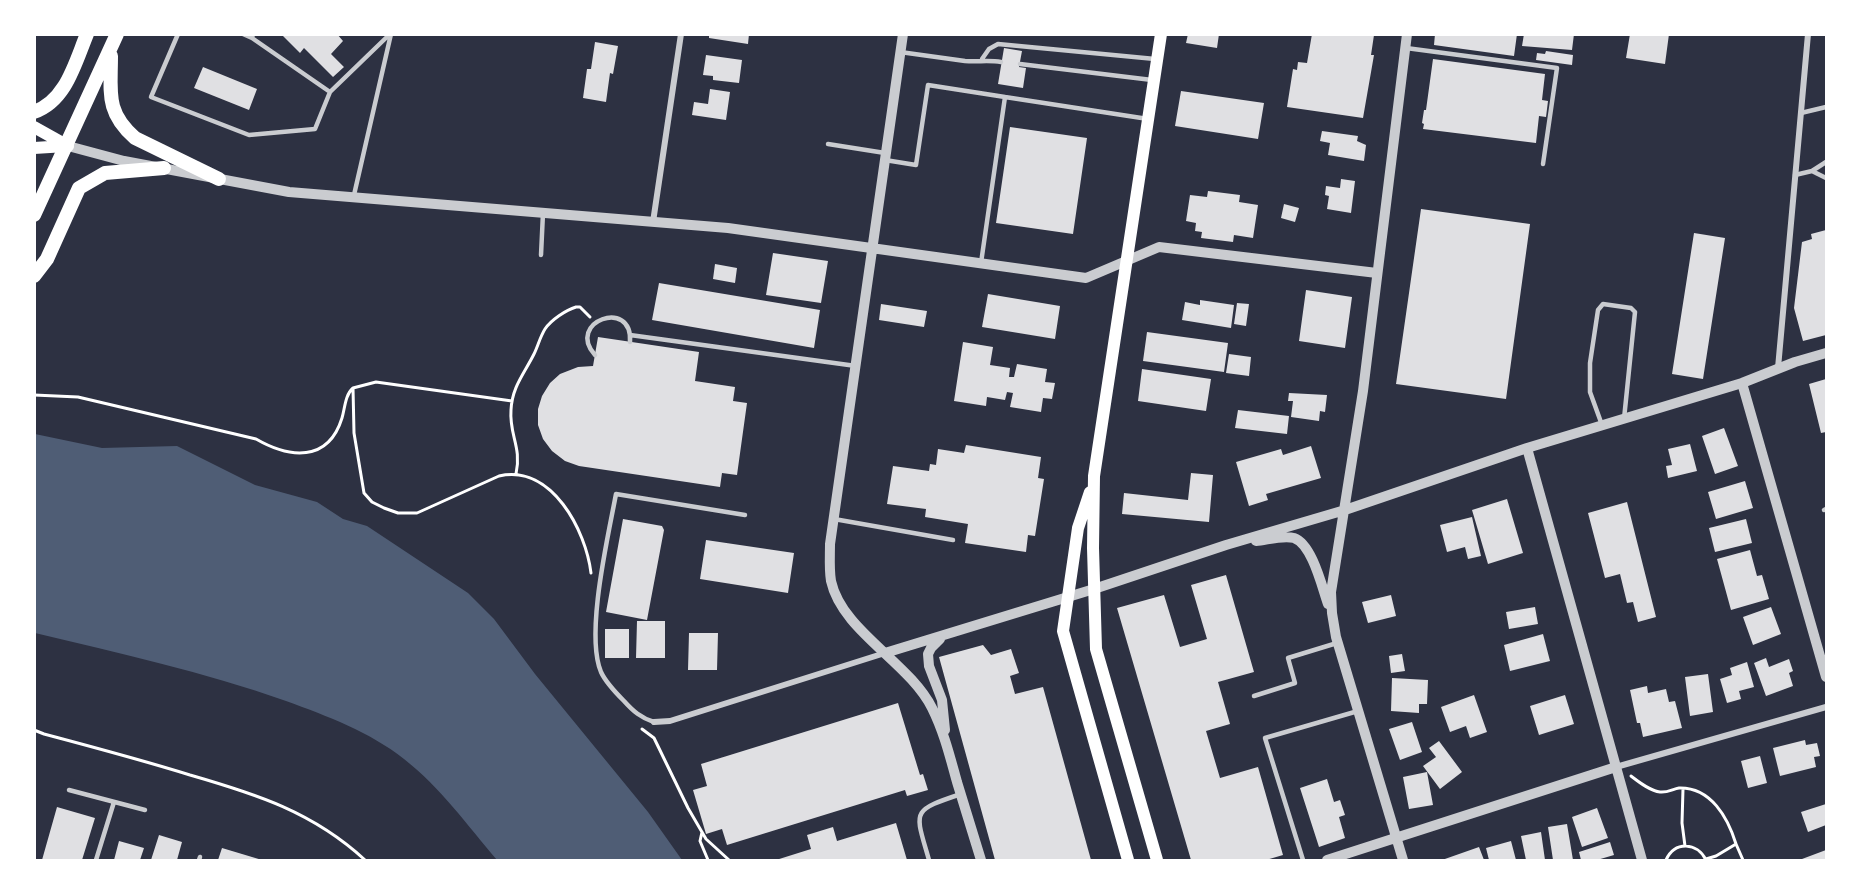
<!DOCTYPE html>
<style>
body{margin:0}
#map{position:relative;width:1861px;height:895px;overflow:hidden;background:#2d3142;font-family:"IBM Plex Sans",sans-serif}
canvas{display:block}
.frame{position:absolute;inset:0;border:36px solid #fff;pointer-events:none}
</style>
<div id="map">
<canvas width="1861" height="895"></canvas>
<div class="frame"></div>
</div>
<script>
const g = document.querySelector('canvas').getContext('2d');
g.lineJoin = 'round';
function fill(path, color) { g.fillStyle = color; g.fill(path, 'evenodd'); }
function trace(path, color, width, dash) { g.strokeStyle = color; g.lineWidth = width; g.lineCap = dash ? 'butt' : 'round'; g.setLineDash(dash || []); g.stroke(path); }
const water = new Path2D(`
 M35,434l67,14 75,-2 78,39 62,17 26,17 24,7 101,67 26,26 41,55 113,138 34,48h-185c-29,-34 -57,-73 -93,-101 -34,-27 -77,-43 -118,-58 -82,-29 -167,-48 -251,-68z`);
const building = new Path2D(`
 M281,34h56l6,7 -12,13 13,13 -11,10 -29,-29 -4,5z
 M709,34h40l-1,10 -39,-6z
 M1188,34h31l-2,14 -31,-5z
 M1312,34l62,1 -3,20h3l-11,63 -76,-11 6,-38 4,1 1,-8 9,1z
 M1435,34h82l-3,22 -80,-11z
 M1524,34h50l-2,16 -50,-4z
 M1630,34h39l-4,30 -39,-6z
 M595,42l23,4 -5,28 -3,-1 -4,29 -23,-4 4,-29h4z
 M1004,48l18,3 -3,16 7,1 -3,20 -25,-4z
 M1546,51l27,4 -1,10 -36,-5 1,-7 8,1z
 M706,55l36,5 -3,23 -26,-3v-4l-10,-1z
 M1433,59l112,15 -3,26 6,1 -2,16 -7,-1 -3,27 -113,-14 1,-5 -2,-1 2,-13h2z
 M203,67l54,22 -8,21 -55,-22z
 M710,89l20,3 -4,28 -34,-5 2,-13 14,2z
 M1181,91l83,12 -6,36 -83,-13z
 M1010,127l77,11 -14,96 -77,-11z
 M1322,131l36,5 -1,5 9,4 -2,16 -36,-6 2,-12 -10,-2z
 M1341,179l14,2 -4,32 -24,-4 2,-13 -4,-1 1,-9 14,2z
 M1208,191l32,4 -1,7 19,3 -5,33 -19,-3 -1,7 -32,-4 1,-6 -7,-1 1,-8 -10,-2 4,-26 17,2z
 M1284,204l15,4 -4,14 -14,-4z
 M1421,209l109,15 -24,175 -110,-15z
 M1826,230v105l-23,6 -9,-33 8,-66 10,-3 -1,-5z
 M1694,233l31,5 -22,141 -31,-5z
 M773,253l55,8 -7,42 -55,-8z
 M715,264l22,4 -2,15 -22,-4z
 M659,283l161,27 -6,38 -162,-28z
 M1306,290l46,7 -7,51 -46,-7z
 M988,294l72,12 -5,33 -73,-12z
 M1200,300l34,5 -3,23 -49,-8 3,-18 15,3z
 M1237,303l12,1 -3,22 -12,-2z
 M881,304l46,7 -3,16 -45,-7z
 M1147,332l81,11 -4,29 -81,-11z
 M598,337l101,15 -4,29 40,6 -2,14 14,2 -10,72 -15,-2 -2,14 -141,-21 -14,-5 -13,-10 -9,-12 -5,-14v-16l4,-13 8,-13 10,-9 18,-7 15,-1z
 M963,342l30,5 -3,18 20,3 -1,9h5l3,-13 30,5 -2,13 10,1 -3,16 -9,-1 -2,14 -31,-5 3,-14 -6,-1 -2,8 -18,-3 -1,9 -32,-5z
 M1229,354l22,3 -2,19 -23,-3z
 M1142,369l69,10 -5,32 -68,-10z
 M1826,379v53l-5,1 -12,-49z
 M1289,393l38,2 -2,17 -5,-1 -1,10 -28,-4 2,-16h-5z
 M1238,410l51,6 -2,18 -52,-6z
 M1724,428l14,38 -23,8 -13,-38z
 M1690,444l7,27 -29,7 -2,-12 6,-1 -4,-16z
 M966,445l75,12 -3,21 6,1 -9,57 -7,-1 -2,17 -61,-9 3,-19 -43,-7 1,-8 -39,-5 6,-38 36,5 1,-7 6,1 2,-16 26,4z
 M1311,446l10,32 -55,16 2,6 -19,6 -13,-44 45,-13 2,6z
 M1191,473l22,2 -4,47 -87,-8 2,-21 64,7z
 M1745,481l8,27 -37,11 -8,-27z
 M1507,499l16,54 -35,11 -16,-54z
 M1627,502l29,115 -18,5 -5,-20 -6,1 -7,-29 -15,4 -17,-65z
 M1472,517l9,39 -13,3 -3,-12 -18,5 -7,-27z
 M623,519l39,7 2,4 -17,90 -41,-8z
 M1746,519l6,24 -37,9 -6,-24z
 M706,540l88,13 -6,40 -88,-14z
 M1750,550l7,26 5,-1 7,24 -38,11 -14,-51z
 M1226,575l28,97 -36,10 12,42 -24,7 14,47 38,-11 25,88 -17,5h-75l-74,-252 47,-13 16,52 27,-8 -16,-54z
 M1391,595l5,21 -28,7 -6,-21z
 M1535,607l3,17 -29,5 -3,-17z
 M1771,607l10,27 -28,11 -10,-28z
 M637,621h28v37h-29z
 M605,629h24v29h-24z
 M689,633h29l-1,37h-29z
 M1543,634l7,27 -40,10 -6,-26z
 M983,645l8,10 20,-6 8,24 -9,3 5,18 28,-7 48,173h-96l-56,-203z
 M1402,654l3,17 -14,2 -2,-17z
 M1766,658l3,9 20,-8 4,12 -4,2 4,13 -27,10 -12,-33z
 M1747,662l7,25 -15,4 2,8 -14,4 -7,-24 12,-4 -2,-7z
 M1708,674l5,38 -23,4 -5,-39z
 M1392,678l36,2 -1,24h-8v9l-28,-2z
 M1647,686l1,7 18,-4 3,13 6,-1 7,27 -39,9 -3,-14h-3l-7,-33z
 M1474,695l13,37 -17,6 -4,-12 -16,6 -9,-25z
 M1565,695l9,29 -35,11 -9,-29z
 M898,703l22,72 3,-1 5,16 -21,6 -2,-6 -178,55 -5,-16 -16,5 -13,-44 14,-4 -6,-22z
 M1412,722l10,30 -22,8 -11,-31z
 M1805,740l1,5 11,-2 3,13 -6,1 2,10 -36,9 -7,-28z
 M1439,741l23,31 -22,17 -17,-23 13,-9 -7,-9z
 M1760,756l7,27 -19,5 -7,-27z
 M1427,772l6,33 -24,4 -6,-32z
 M1327,779l7,23 6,-2 5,15 -6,2 6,21 -26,9 -19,-59z
 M1826,804v21l-18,7 -7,-20z
 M57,807l38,11 -13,42h-40z
 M1597,808l11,30 -26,9 -10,-30z
 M896,823l11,37h-131l35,-11 -4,-14 26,-8 4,14z
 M1567,824l6,36h-20l-5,-33z
 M1541,832l4,28h-19l-5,-24z
 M159,835l23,7 -5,18h-26z
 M119,841l25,7 -4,12h-26z
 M1511,841l5,19h-27l-3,-12z
 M1610,842l4,13 -17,5h-16l-2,-8z
 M1479,847l5,13h-42z
 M222,848l40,12h-44z
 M1826,850v10h-24v-1z`);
const path = new Path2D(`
 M353,388l23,-6 136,19
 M34,395l44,2 178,42c33,19 72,24 86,-21 3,-10 3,-23 11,-30l1,45 10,60 8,9 12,6 14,5h19l82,-37c53,-12 87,55 92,97
 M516,474c6,-27 -7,-39 -5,-64 1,-23 13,-36 23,-56 4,-8 6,-17 11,-25 6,-9 21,-19 31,-22h4l10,10
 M642,729l12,9 34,70 18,31 23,21
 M34,730l10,4c49,13 98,26 146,41 66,19 123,37 175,85
 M1631,776c8,6 19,15 29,16 7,1 13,-3 19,-4 32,-1 49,30 57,56
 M1683,789l-1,34 3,23
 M702,832l-2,9 8,19
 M1706,859l10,-3 20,-12 7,16
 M1666,860c9,-19 31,-18 40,0`);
const service = new Path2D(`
 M178,34l-27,63 98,38 66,-6 15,-37
 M243,34l9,4 1,-4
 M252,38l78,54 60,-58
 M1406,48l151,20 -14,96
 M900,52l65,9c13,1 24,-1 36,1
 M982,59l7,-10 9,-5 157,15
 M1020,64l132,16
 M1801,113l25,-6
 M828,144l57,9
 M885,160l31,5 12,-80 77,12
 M1812,171l14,7
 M1795,175l17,-4 14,-9
 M354,195l37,-161
 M541,255l2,-42
 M981,263l24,-166 143,22
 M630,335l226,31
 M595,355c-30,-33 38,-58 35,-13
 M1602,425l-12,-33v-29l8,-53 5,-6 28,4 4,4 -11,107
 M1824,510l2,-1
 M834,519l119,21
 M1254,696l41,-13 -7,-25 49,-15
 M654,722c-13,-4 -21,-11 -30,-21 -8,-8 -18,-18 -23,-29 -16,-38 7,-135 15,-178l129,21
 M69,790l76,20
 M96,860l18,-58
 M199,860l1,-3
 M929,860c-14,-49 -19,-49 32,-66
 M1303,860l-38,-122 93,-27`);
const minor = new Path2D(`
 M653,222l28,-188
 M1778,368l30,-334
 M654,722l16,-1 215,-68
 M1616,767l210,-60`);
const tertiary = new Path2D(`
 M903,34l-73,510c0,13 -1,25 1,37 11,50 78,81 101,127 12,24 18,49 25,74 8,26 16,52 24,78
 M68,146l56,15 165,31 439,36 358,50 73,-31 218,26
 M1742,383l84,294
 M1527,448l115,412
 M1256,541c11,-1 27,-6 38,-3 18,6 28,49 34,66
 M940,639l-9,9 -3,6 1,12 13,34 3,30
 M885,653l209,-64 132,-44 119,-35 182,-62 215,-65 53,-21 31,-9
 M1327,860l289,-93
 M1403,860l-67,-223 -4,-24 -1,-21 32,-201 44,-357`);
const secondary = new Path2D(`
 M34,127l34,19
 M34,148l32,-2
 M1090,492l-12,36 -15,103 65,229
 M1157,860l-61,-211 -3,-101 1,-72 67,-442`);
const primary = new Path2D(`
 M111,56c0,36 -6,56 24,82l84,41
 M34,112c32,-11 41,-49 53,-78
 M34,215l83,-181
 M34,276l13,-17 32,-71 26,-15 59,-5`);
fill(water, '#4f5d75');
fill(building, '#e0e0e3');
trace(path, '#fff', 3);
trace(service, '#caccd0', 4.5);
trace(minor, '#caccd0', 6);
trace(tertiary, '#caccd0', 10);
trace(secondary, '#fff', 12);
trace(primary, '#fff', 14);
</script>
